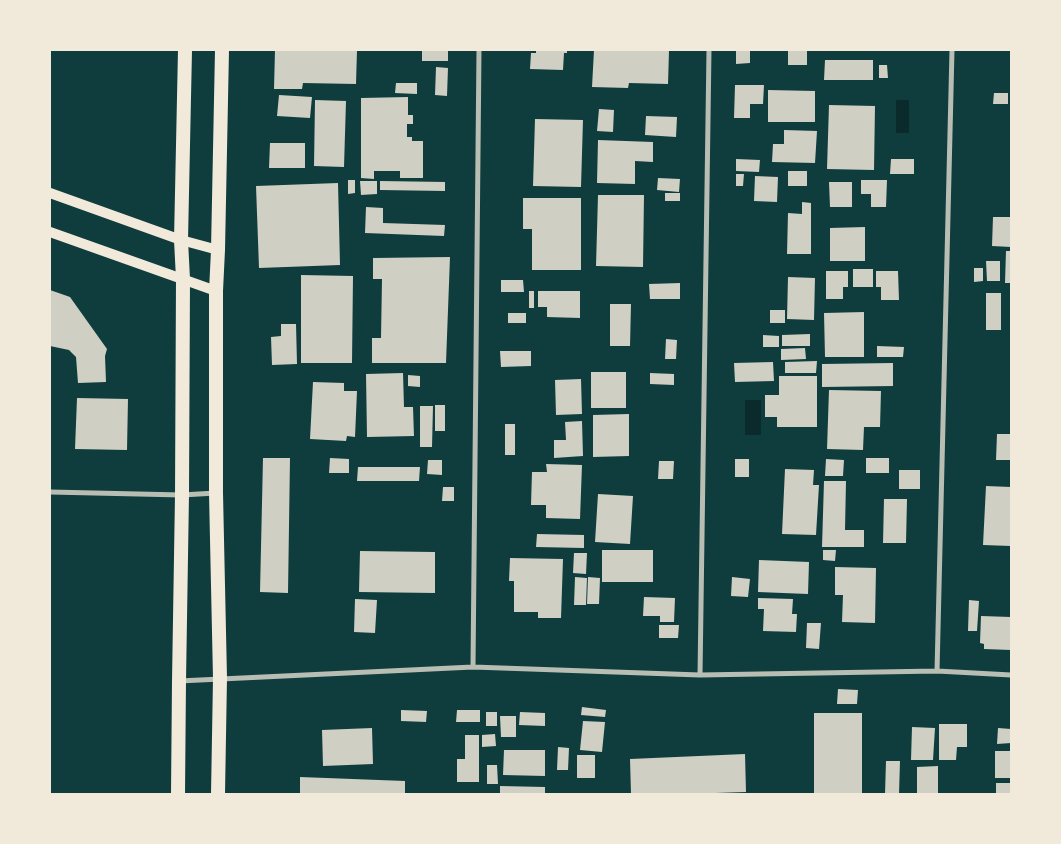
<!DOCTYPE html>
<style>
body{margin:0}
#map{position:relative;width:1061px;height:844px;overflow:hidden;background:#0f3d3e;font-family:"Titillium Web",sans-serif}
canvas{display:block}
.frame{position:absolute;inset:0;border:51px solid #f1e9da;pointer-events:none}
</style>
<div id="map">
<canvas width="1061" height="844"></canvas>
<div class="frame"></div>
</div>
<script>
const g = document.querySelector('canvas').getContext('2d');
g.lineJoin = 'round';
function fill(path, color) { g.fillStyle = color; g.fill(path, 'evenodd'); }
function trace(path, color, width, dash) { g.strokeStyle = color; g.lineWidth = width; g.lineCap = dash ? 'butt' : 'round'; g.setLineDash(dash || []); g.stroke(path); }
const water = new Path2D(`
 M896,100h13v33h-13z
 M745,400h16v35h-16z`);
const building = new Path2D(`
 M275,50h82l-1,34 -53,-1 -1,6h-28z
 M422,50h26v11h-26z
 M536,50h31v3h-3l-1,17 -33,-1 1,-16h5z
 M594,50h64v1h11l-1,33 -39,-1 -1,5 -36,-1z
 M736,50h14v13l-14,1z
 M788,50h19v15h-19z
 M825,60h48v20h-49z
 M879,65h8l1,13h-9z
 M436,67l12,1 -1,28 -12,-1z
 M396,83h21v11l-22,-1z
 M735,85h29l-1,19h-13v14h-16z
 M768,90l47,1v31h-47z
 M994,93h14v11h-15z
 M279,95l33,2 -2,21 -33,-2z
 M408,97v18h5v9h-6v13h5v4h11v37h-23v-7h-26v8l-13,-1v-80z
 M315,100l31,1 -2,66 -30,-1z
 M829,105l46,1 -1,64 -47,-1z
 M599,109l15,1 -1,22 -16,-1z
 M646,116l31,1 -1,20 -31,-2z
 M535,119l48,1 -2,67 -48,-1z
 M784,130l33,1 -2,32 -43,-1 1,-18h11z
 M598,140l55,2v20l-18,-1v23l-38,-1z
 M270,143h35v25h-36z
 M736,159l24,1 -1,12 -23,-1z
 M891,159h23v15h-24z
 M788,171h19v15h-19z
 M736,174h8l-1,12h-7z
 M755,176l23,1 -1,25 -23,-1z
 M658,178l22,1 -1,13 -22,-2z
 M348,180h7v13l-7,1z
 M861,180h26l-1,27h-15v-13h-10z
 M360,181h17v13l-16,1z
 M380,181l65,1v9l-65,-1z
 M829,182h23v25h-22z
 M338,183l2,82 -81,3 -3,-82z
 M665,193h15v8h-15z
 M598,195h46l-1,72 -47,-1z
 M523,198h58v72h-49v-41h-9z
 M802,202l9,1v51h-24l1,-41 14,1z
 M366,207l17,1v15l62,2 -1,11 -79,-3z
 M993,217h18v30l-19,-1z
 M865,227v34h-35v-33z
 M1006,251h5v32h-6z
 M450,257l-4,106h-74v-25h9l1,-59h-9v-21z
 M986,261h14v20h-13z
 M974,268h9v13l-9,1z
 M853,269h20v18h-20z
 M826,271h22v16h-5v12h-17z
 M876,271h22l1,29h-18v-13h-5z
 M301,275l52,1 -1,87h-51z
 M788,277l27,1 -1,42 -27,-1z
 M501,280h22l1,12h-23z
 M680,283v16h-30l-1,-15z
 M50,290l20,7 37,52 -2,7 1,26 -28,1 -2,-26 -7,-7 -19,-4z
 M529,291h5v17h-5z
 M538,291h42v27l-33,-1v-10h-9z
 M986,293h15v37h-15z
 M610,304h21l-1,42h-20z
 M770,310h15v13h-15z
 M864,312v45h-39l-1,-44z
 M508,313h18v10h-18z
 M281,324h15l1,40 -25,1 -1,-28 10,-1z
 M810,334v12h-28v-11z
 M763,335l16,1v11h-16z
 M666,339l11,1 -1,19h-11z
 M877,346l27,1 -1,10h-26z
 M805,348l1,11 -25,1v-11z
 M500,351h31v15l-30,1z
 M817,361l-1,12h-31v-11z
 M773,362l1,19 -39,1 -1,-19z
 M893,363v23l-71,1v-23z
 M591,372h35v36h-35z
 M403,373l1,34h9l1,29 -47,1 -1,-63z
 M650,373l24,1v11l-24,-1z
 M408,375l12,1v11l-12,-1z
 M779,376h38v51h-40v-10h-12v-22h14z
 M581,379l1,35 -26,1 -1,-35z
 M313,382l31,1v8h13l-2,46 -8,-1 -1,5 -36,-2z
 M829,390l52,1 -1,36h-16l-1,23 -36,-1z
 M77,398l51,1 -1,51 -52,-1z
 M435,405h10v26h-10z
 M420,406h13l-1,41h-12z
 M629,414v42l-36,1v-42z
 M582,421l1,35 -29,2v-18h12l-1,-18z
 M505,424h10v31h-10z
 M997,434h14v26h-15z
 M263,458h27l-2,135 -28,-1z
 M330,458l19,1v14h-20z
 M866,458h23v15h-23z
 M735,459h14v18h-14z
 M826,459l18,1 -1,16h-18z
 M428,460h14v15l-15,-1z
 M659,461h15l-1,18h-15z
 M546,464l36,1 -2,54 -34,-1v-13h-15l1,-33h15z
 M358,467h62l-1,14h-62z
 M785,469l29,1 -1,15h6l-3,50 -34,-1z
 M899,470h21v19h-21z
 M824,481h22l-1,49h19v17h-42z
 M986,486l25,1v59l-28,-1z
 M443,487h11v14h-12z
 M598,494l35,2 -3,48 -35,-2z
 M884,499h23l-1,44h-23z
 M537,534l47,1v13l-48,-1z
 M602,550h51v32h-51z
 M823,550h13l-1,11 -12,-1z
 M360,551l75,1v41l-76,-1z
 M574,553h13l-1,21 -13,-1z
 M510,558l53,1 -2,59h-23v-6h-24v-31h-5z
 M759,560l50,2 -1,32 -50,-2z
 M835,567l41,1 -1,55 -33,-1 1,-27h-8z
 M575,577l12,1 -1,27h-12z
 M588,577l12,1 -1,26h-12z
 M732,577l18,2 -2,18 -17,-1z
 M644,597l31,1 -1,24h-14v-6h-17z
 M758,598l35,1 -1,15h5l-1,18 -33,-1 1,-22h-6z
 M355,599l22,1 -2,33 -21,-1z
 M969,600l10,1 -2,30h-9z
 M981,616l30,1v33l-27,-1v-5l-4,-1z
 M807,623h14l-2,26 -13,-1z
 M659,625h20l-1,13h-19z
 M838,689l20,1 -1,14h-20z
 M582,707l24,3 -1,7 -24,-2z
 M401,710l26,1 -1,11 -25,-1z
 M457,710h23v12h-24z
 M486,712h11v14h-11z
 M520,712l25,1v13l-26,-1z
 M814,713h48v81h-48z
 M500,716h16v21h-15z
 M583,721l22,1 -3,30 -22,-2z
 M939,724h28v23h-10l-1,13h-17z
 M912,727l23,1 -2,32h-22z
 M372,728l1,36 -50,2 -1,-36z
 M998,728l13,1v14l-14,1z
 M495,734l1,12 -14,1v-12z
 M465,735h14v47h-22v-23h8z
 M558,747l11,1 -1,22h-11z
 M504,750h41v26l-42,-1z
 M995,751h16v27h-16z
 M745,754l1,38 -61,2h-54l-1,-35z
 M577,755h18v23h-18z
 M886,761h14l-1,33h-14z
 M487,765h10l1,19h-11z
 M938,766v28h-21v-27z
 M300,777l105,4v13h-105z
 M996,783h15v11h-15z
 M500,786l45,1v7h-45z`);
const minor = new Path2D(`
 M50,492l132,3 34,-2
 M473,667l6,-617
 M937,671l15,-621
 M700,675l9,-625
 M179,681l294,-14 227,8 237,-4 74,4`);
const secondary = new Path2D(`
 M50,193l131,47 37,10
 M50,232l166,59`);
const trunk = new Path2D(`
 M178,794l1,-113 3,-186 1,-216 -2,-39 4,-190
 M218,794l2,-116 -4,-185v-202l2,-41 4,-200`);
fill(water, '#0a2a2b');
fill(building, '#cfcfc3');
trace(minor, '#b8beb3', 5);
trace(secondary, '#f1e9da', 10);
trace(trunk, '#f1e9da', 14);
</script>
